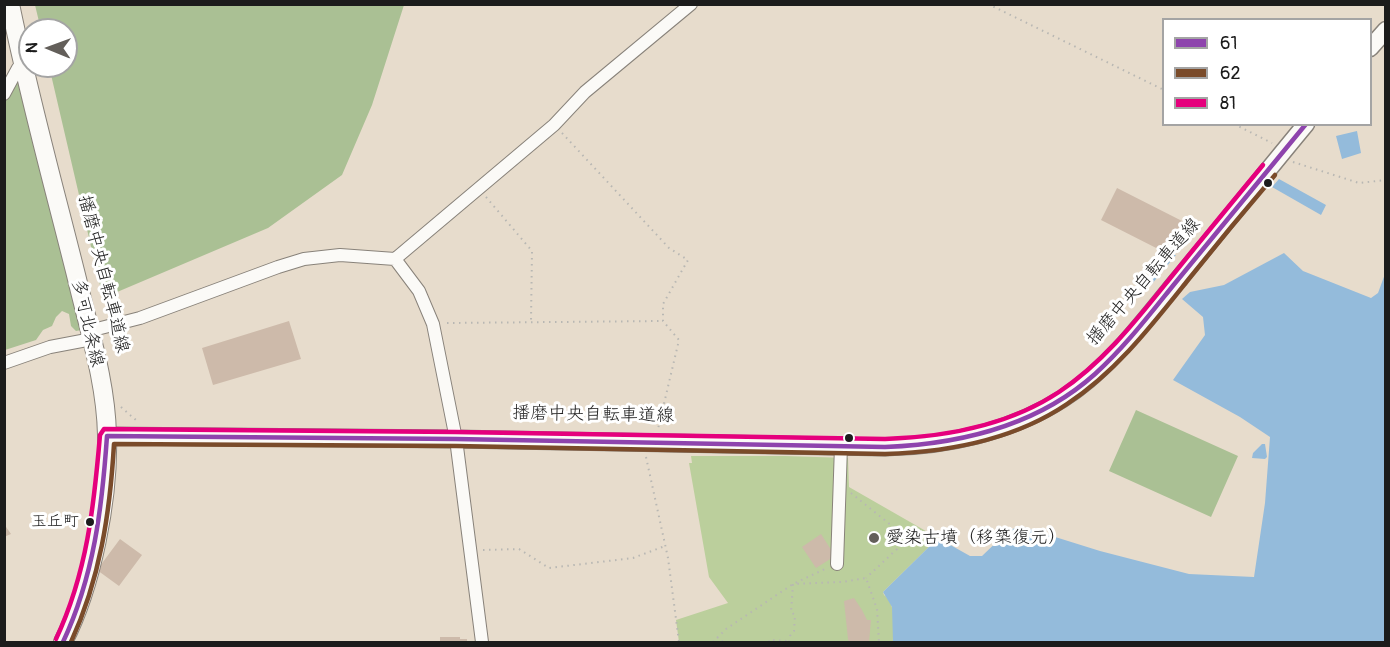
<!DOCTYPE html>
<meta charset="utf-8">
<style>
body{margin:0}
#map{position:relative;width:1390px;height:647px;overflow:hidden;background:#e7dccc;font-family:Pangolin,sans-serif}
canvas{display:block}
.frame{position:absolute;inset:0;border:6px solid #1c1c1c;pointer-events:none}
.legend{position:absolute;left:1162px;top:18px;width:210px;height:108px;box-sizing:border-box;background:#fff;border:2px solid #a4a4a4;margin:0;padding:8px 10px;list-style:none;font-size:18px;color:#1c1c1c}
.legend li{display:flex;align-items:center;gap:12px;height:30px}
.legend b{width:30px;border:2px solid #a4a4a4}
.north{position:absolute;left:18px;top:18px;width:60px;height:60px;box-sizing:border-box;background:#fff;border:2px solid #a4a4a4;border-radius:50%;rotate:271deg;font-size:16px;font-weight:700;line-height:24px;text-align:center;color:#1c1c1c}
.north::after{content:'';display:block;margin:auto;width:21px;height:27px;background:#635f5a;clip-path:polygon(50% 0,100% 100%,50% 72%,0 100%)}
</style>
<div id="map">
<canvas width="1390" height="647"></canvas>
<div class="frame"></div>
<ul class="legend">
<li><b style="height:8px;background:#8e44ad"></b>61</li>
<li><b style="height:8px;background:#7a4b2a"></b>62</li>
<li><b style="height:8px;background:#e5007d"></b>81</li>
</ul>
<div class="north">N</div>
</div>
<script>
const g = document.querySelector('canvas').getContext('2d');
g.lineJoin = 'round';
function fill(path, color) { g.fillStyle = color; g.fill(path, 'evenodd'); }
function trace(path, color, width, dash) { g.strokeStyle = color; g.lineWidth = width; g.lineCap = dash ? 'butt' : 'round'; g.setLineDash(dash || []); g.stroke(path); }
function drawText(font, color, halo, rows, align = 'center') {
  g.font = font + ' Pangolin,"Klee One",sans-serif'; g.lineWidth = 6; g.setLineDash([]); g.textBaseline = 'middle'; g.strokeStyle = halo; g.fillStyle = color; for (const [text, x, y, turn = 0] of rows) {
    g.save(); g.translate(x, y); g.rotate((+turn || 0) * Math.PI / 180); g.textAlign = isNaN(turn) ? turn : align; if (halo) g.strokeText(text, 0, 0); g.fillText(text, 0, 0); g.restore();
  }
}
const green = new Path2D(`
 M691,456h94l63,2 1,29 89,51 -55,54 1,3c13,9 9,32 9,47h-214l-3,-22 52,-17 -19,-26 -20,-114h3z`);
const forest = new Path2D(`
 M35,5v-1l369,1 -32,100 -30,70 -74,53 -165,70 -54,-232h17v-36h-25z
 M16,80l4,2 67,247 -11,2 -5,-5 -2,-12 -7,-3 -6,6 -4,9 -9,4 -7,10 -31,10 -1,-247z
 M1136,410l102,46 -27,61 -102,-46z`);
const water = new Path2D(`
 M1357,131l4,22 -19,6 -6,-23z
 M1279,179l47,26 -5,10 -49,-28z
 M1284,253l19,18 68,27 7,-5 7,-19v368h-492l-1,-35 -9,-15 55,-54 32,18h12l26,-25 12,-5 80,25 89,23 65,3 11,-74 5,-66 -30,-20 -67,-37 32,-45 -2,-18 -21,-18 8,-7 34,-7z
 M1172,255h4l-25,30 -4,-2 16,-21z
 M1262,444h3l2,13 -2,2 -13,-1 1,-5z`);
const building = new Path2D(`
 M1117,188l69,35 -16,32 -69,-35z
 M289,321l12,38 -88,26 -11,-37z
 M4,524l7,10 -7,3z
 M821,534l14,22 -19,12 -14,-21z
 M120,539l22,16 -23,31 -22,-16z
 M854,598l8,12 5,10h4l-2,22h-20l-1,-3 -4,-38z
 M440,637h20v2h7v3h-27z`);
const path = new Path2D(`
 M988,4l176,86
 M1234,124l38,19
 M562,133l107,115 19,12 -25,44v17l16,19 -21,89
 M1293,162l66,21 27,-3
 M486,197l46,54 -1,70
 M447,323l216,-2
 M121,407l16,14
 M646,457l22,101 11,84
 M851,493l46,37v19l-31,29
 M483,550l36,-1 30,19 84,-10 32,-12
 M717,637l6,5
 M713,642l13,-13 67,-45 34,-16
 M769,642v-2l20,1
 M789,642l1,-6 4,-5 1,-16 -4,-3 2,-28 49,-2 24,-4 11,31 2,33`);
const street = new Path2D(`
 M4,94l14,-26 5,-1
 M395,259l24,32 14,33 23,115 26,203
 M89,331l51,-13 138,-51 26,-8 36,-4 55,4 159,-134 31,-33 106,-88
 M4,363l46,-16 42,-8
 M837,564l4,-118`);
const secondary = new Path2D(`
 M1370,48l16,-18
 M107,436l349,3 429,8c61,-1 125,-15 177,-48 46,-29 80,-76 114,-117 44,-52 86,-105 130,-158`);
const primary = new Path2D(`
 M10,4c19,93 44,183 67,275 12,51 29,103 30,156 2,63 -15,151 -44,207`);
const bus1 = new Path2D(`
 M63,642c31,-66 39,-134 44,-206l349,3 429,8c76,-3 152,-21 210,-73 30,-27 55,-60 81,-92 43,-52 86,-105 130,-158`);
const bus2 = new Path2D(`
 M71,642c29,-63 39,-129 43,-198l342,2 429,8c63,-2 129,-14 182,-50 49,-32 85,-79 121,-124 28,-35 57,-70 87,-105`);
const bus3 = new Path2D(`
 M56,639c31,-66 38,-133 44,-204l4,-6 352,3 429,7c60,-2 123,-13 174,-47 47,-31 82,-78 117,-121 29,-36 58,-71 87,-106`);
const markers = [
 [1268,183,5,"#1c1c1c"],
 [849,438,5,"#1c1c1c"],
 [90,522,5,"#1c1c1c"],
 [874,538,6,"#635f5a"]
];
const busNames = [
 ["玉丘町",79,522]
];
const streetNames = [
 ["播磨中央自転車道線",103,274,76],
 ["播磨中央自転車道線",1144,282,-49],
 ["多可北条線",87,323,77],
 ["播磨中央自転車道線",593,415,1]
];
const poiNames = [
 ["愛染古墳（移築復元）",886,538]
];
fill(green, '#bbcf9c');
fill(forest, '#aac094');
fill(water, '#94bbdb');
fill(building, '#cdbaaa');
trace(street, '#88827a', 14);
trace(secondary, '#88827a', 19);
trace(primary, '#88827a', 20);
trace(path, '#b8b7b3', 2, [1.5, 4.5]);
trace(street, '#fbfaf7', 12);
trace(secondary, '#fbfaf7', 16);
trace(primary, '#fbfaf7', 18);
trace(bus1, '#8e44ad', 4.5);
trace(bus2, '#7a4b2a', 4.5);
trace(bus3, '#e5007d', 4.5);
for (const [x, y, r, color] of markers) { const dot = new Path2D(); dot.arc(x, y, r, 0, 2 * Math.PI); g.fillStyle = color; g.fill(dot); trace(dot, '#fff', 2); }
drawText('16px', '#1c1c1c', '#fff', busNames, 'right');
drawText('18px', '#1c1c1c', '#fff', streetNames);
drawText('18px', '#1c1c1c', '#fff', poiNames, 'left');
</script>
